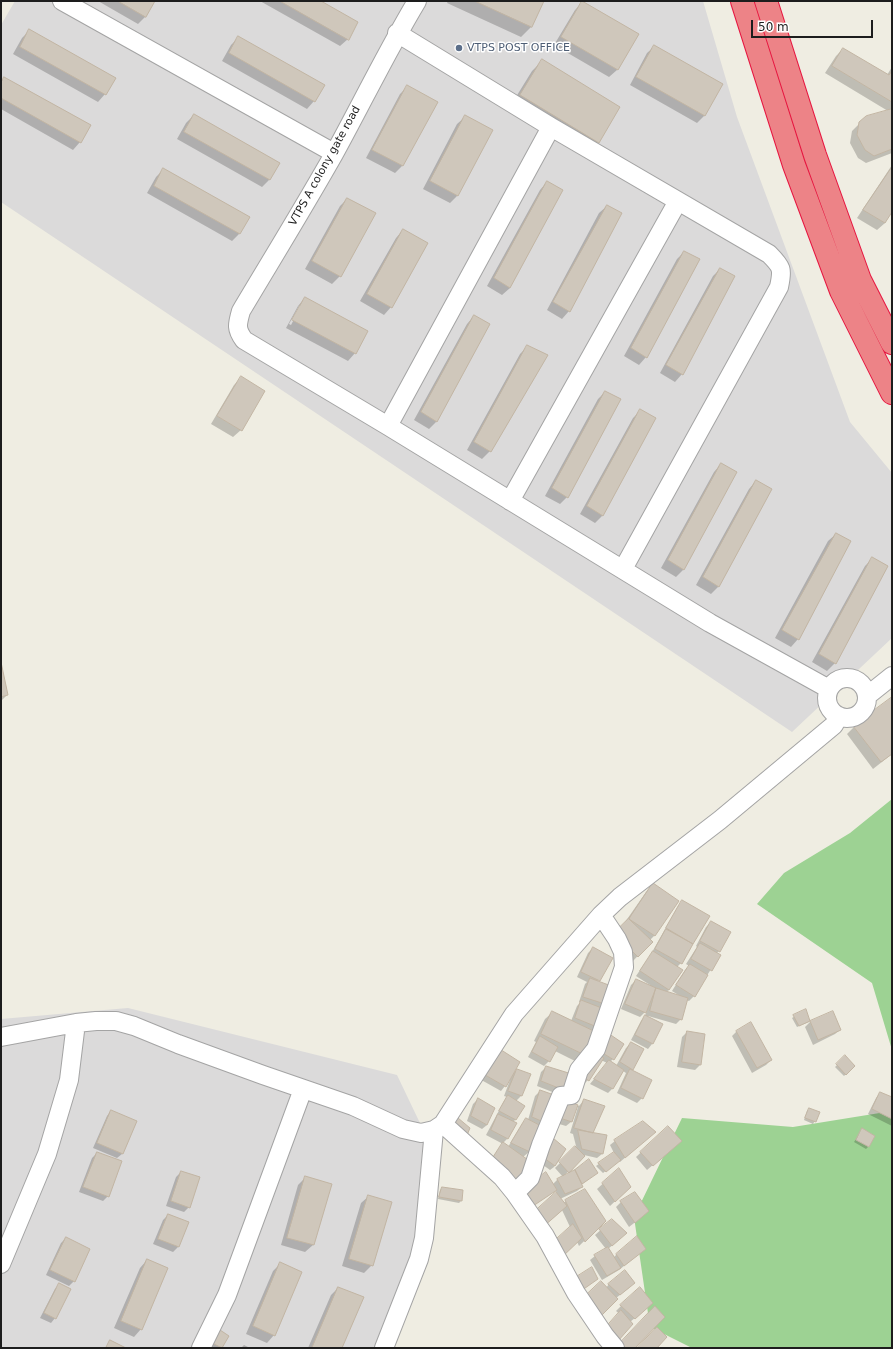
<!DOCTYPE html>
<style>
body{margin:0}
#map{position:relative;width:893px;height:1349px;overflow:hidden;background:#efede2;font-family:"DejaVu Sans",sans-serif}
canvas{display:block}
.frame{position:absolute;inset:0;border:2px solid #1d1d1d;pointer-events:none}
.scale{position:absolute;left:751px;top:20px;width:122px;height:18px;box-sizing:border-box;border:2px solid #1d1d1d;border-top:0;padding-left:5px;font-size:12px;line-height:14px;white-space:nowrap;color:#1d1d1d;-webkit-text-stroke:3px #fff;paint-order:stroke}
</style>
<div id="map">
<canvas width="893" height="1349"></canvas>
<div class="frame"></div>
<div class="scale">50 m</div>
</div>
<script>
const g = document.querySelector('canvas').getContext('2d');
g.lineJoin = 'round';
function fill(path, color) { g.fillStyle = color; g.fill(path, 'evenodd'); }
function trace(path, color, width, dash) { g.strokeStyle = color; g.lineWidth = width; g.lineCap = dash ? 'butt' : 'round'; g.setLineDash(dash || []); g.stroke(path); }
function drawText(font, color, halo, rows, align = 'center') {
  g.font = font + ' "DejaVu Sans",sans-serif'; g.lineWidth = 3; g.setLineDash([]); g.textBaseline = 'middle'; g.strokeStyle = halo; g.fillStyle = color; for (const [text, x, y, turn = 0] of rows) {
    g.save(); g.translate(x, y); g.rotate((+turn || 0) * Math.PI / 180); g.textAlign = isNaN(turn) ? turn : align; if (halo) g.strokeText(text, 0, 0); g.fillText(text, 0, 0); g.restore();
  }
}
const residential = new Path2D(`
 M15,1h688l34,116 113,305 42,51v165l-100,94 -791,-530v-177z
 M128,1008l269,67 43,90 -52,183h-387v-329z`);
const forest = new Path2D(`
 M892,799v251l-20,-67 -115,-79 27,-31 66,-40z
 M892,1111v237h-200l-42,-21 -16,-110 48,-99 111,9z`);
const shadow = new Path2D(`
 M98,1h56l-8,15 -8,8z
 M260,1h59l29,38 -8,7z
 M448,1h95l-12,26 -10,10 -74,-34z
 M582,3l55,31 -20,36 -8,7 -55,-32 21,-35z
 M30,30l75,64 -7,8 -85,-48 9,-16z
 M239,37l75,64 -7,8 -85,-48 9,-16z
 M655,46l50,69 -8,8 -67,-38 17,-32z
 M843,49l44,26 5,-8v86l-26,10 -8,-5 -8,-15 2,-12 14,-14 22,-6 -63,-38 11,-17z
 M542,61l56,81 -10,10 -77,-47 21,-34z
 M5,78l75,64 -7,8 -72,-41v-28z
 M407,87l29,15 -34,64 -7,7 -29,-15 34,-64z
 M194,115l85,48 -10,17 -7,7 -85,-48 9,-16z
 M465,117l26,14 -34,65 -7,7 -27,-14 34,-65z
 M892,165v46l-7,12 -8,7 -20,-12z
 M164,169l84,48 -9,17 -7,7 -85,-48 9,-16z
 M547,182l-37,106 -8,7 -15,-9 53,-96z
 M347,199l-7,77 -8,8 -27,-15 35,-63z
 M607,206l-38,105 -7,8 -15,-9 52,-97z
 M403,230l-12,77 -7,8 -24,-14 36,-63z
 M684,252l-38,105 -7,8 -15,-9 53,-97z
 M720,269l-38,105 -7,8 -15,-9 53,-97z
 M305,298l50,55 -7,8 -62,-33 12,-22zM299,306h2l-10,19 -2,-1z
 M474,316l-38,106 -7,7 -15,-9 53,-96z
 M528,346l18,10 -56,95 -8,8 -15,-9 53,-96z
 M241,378v52l-8,7 -22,-13 23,-39z
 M605,392l-38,105 -7,7 -15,-8 53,-97z
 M640,411l14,7 -52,98 -7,7 -15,-9 53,-96z
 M721,464l-37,105 -8,8 -15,-9 53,-96z
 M756,481l-37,105 -8,8 -15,-9 53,-96z
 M836,534l-38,105 -7,8 -16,-9 53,-97z
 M873,558l14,8 -52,97 -8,8 -15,-9 53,-96z
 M1,663l6,32 -6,6z
 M892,698v56l-19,15 -26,-35 7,-7z
 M653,884l25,17 -24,35 -4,4 1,2 -18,19 -23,-22 13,-14 23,-33z
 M682,902l26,15 -27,46 -4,4 -8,23 -3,2 14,4 -8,-5 13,-21 4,-4 -3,-2 11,-17 -1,-1 10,-19 5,-5 8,29 -2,2 3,2 -26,41 -5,5 -3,-1 -5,19 -5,5 -28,-8v1l14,7 -10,20 -4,5 -17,-9 10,-19 4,-5 2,-6 -7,7 -19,-8 10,-24 5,-5 13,6 1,-1 -14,-9 15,-22 27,-48z
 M593,948l18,11 -14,23 16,6 -11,21 11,50 -3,3 6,4 10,-18 5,-5 12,7 -12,21 11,27 -5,5 -20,-10 9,-20 -3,-2 -11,18 -4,4 -18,-9 17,-21 -6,-3 -13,20 -5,5 -2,-21 -26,-13 -6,10 -5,5 -16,-9 8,-15 -2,-1 11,-22 8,-7 18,9 6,-15 4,-4h-2l6,-18 2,-2 -10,-5 11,-24z
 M805,1010l4,12 -12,5 -5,-9z
 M832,1012l8,18 -5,4 -22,11 -8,-18 5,-5z
 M737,1031l34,29 -5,5 -14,8 -20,-37z
 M687,1032l13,33 -5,5 -18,-3 5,-30z
 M491,1052l21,22 5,-4 13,5 -9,21 -5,5v18l-3,3 3,1 -9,16 -4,4 5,4 14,-23 4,-5 2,1 7,-24 5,-5 2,37 -13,24 -6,5 -38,12 14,-21 4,-4 -17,-9 18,-34 3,-4 -3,-1 6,-16h-1l-4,6 -4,5 -25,-14z
 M845,1057l9,9 -10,10 -9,-9z
 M546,1067l28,9 -14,19 -23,-9 4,-14z
 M880,1093l12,5v28l-24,-12 8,-16z
 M478,1099l9,26 -5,4 -15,-8 6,-17z
 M584,1100l8,33 10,21 -5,4 -13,-3 -20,21h1l23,-15 8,12 -15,12 1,2 -5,4 -17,8 3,4 22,-13 20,31 -26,25 -17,-36 -24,21 -5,-17 24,-21 -2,-3 -30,22 32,-32 6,-3 -8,-9 20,-20 2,2 -4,-16 -3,-1 8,-26 -1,-1 -6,16 -5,4 -14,-4 10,-21 17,5z
 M810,1109l9,4 -6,11 -9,-4 3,-9z
 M111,1111l11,43 -5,4 -24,-10 14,-32z
 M668,1127l7,19 -28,24 -11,-13z
 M862,1130l6,17 -2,2 -12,-7z
 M655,1132l-35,30 -1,-1 -16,12 -7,-7 18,-13 -4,-8 5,-4z
 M565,1150l-11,17 -4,3 -14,-10z
 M97,1153l11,43 -5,5 -24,-9 13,-34z
 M619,1169l6,23 -15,14 -13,-17z
 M181,1172l8,35 -5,5 -18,-6 10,-29z
 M306,1177l24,7 -17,61 -8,7 -24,-7 17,-60z
 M442,1188l19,13 -2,2 -21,-4 2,-9z
 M635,1193l8,23 -14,11 -13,-20 5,-5z
 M369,1196l3,69 -8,8 -22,-7 19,-63z
 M168,1215l19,7 -9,25 -5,5 -20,-8 10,-24z
 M612,1220l9,18 -13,11 6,8 3,-3 28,-5 -26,21 -17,10 -12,-20 5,-4 11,-7 -11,-14z
 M66,1238l8,43 -5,5 -23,-11 15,-32z
 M147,1260l-6,69 -7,8 -20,-9 26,-60z
 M280,1264l-6,71 -7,8 -21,-9 27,-63z
 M60,1284l-5,34 -4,5 -11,-5 15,-29z
 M609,1284l20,4 -13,10 -10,-10z
 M338,1288l3,60h-33l23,-53z
 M639,1288l8,20 -17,14 -14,-11z
 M218,1334l10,2 -7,12h-6l-5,-3z
 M244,1345l6,3h-9z`);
const building = new Path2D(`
 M118,1h37l-9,16z
 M280,1h41l37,21 -9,18z
 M475,1h69l-12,26z
 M582,1l57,33 -21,36 -57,-33z
 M29,29l87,49 -10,17 -86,-48z
 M238,36l87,49 -10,17 -86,-49z
 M654,45l69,39 -18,32 -69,-39z
 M843,48l46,27 3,-4v31l-60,-36z
 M542,59l78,48 -21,36 -79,-48z
 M4,77l87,48 -10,18 -80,-45v-15z
 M407,85l31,17 -35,64 -31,-16z
 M892,109v40l-18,7 -9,-6 -8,-15 2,-13 7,-6z
 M194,114l86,49 -10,17 -86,-48z
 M465,115l28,15 -35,66 -28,-15z
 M892,167v45l-7,11 -22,-13z
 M163,168l87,49 -10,17 -86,-48z
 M547,181l16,9 -53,98 -16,-10z
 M347,198l29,15 -35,64 -29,-16z
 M607,205l15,8 -52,99 -17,-10z
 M403,229l25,14 -36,65 -25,-14z
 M684,251l16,8 -53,99 -16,-10z
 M720,268l15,8 -52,99 -17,-10z
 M305,297l63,34 -12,23 -64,-34z
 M474,315l16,9 -53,98 -16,-10z
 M527,345l21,10 -57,97 -17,-10z
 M241,376l24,15 -23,40 -25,-15z
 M605,391l16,8 -53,99 -16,-10z
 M640,409l16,9 -53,98 -16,-10z
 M721,463l16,9 -53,98 -16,-10z
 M756,480l16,9 -53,98 -16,-10z
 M836,533l15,8 -52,99 -17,-10z
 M872,557l16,9 -52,98 -17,-10z
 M1,662l7,33 -7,2z
 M892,697v57l-11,8 -28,-36z
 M653,883l26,18 -24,35 -26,-17z
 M682,900l28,16 -17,28 -27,-16z
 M630,917l-1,2 24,23 -15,15 -24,-24z
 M711,921l20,11 -11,20 -20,-11z
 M666,929l27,15 -11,20 -27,-15z
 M700,943l21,12 -9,16 -21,-12z
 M593,947l20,11 -13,23 -19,-9z
 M653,951l30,19 -14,20 -29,-19z
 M690,964l18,11 -13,22 -19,-12z
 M590,978l24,9 -6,18 -25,-8z
 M636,979l20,9 -10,25 -21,-9z
 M656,988l32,10 -6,22 -32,-9z
 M581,1000l26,10 -5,19 -27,-11z
 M806,1009l4,12 -11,5 -6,-11z
 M552,1011l48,23 -11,23 -48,-23z
 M833,1011l8,19 -23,10 -8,-19z
 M645,1015l18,9 -10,20 -18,-9z
 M751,1022l21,38 -15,8 -21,-37z
 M602,1029l22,15 -10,16 -18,-11z
 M687,1031l18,3 -4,31 -19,-3z
 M540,1036l18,11 -8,15 -18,-10z
 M631,1042l13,7 -11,21 -13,-8z
 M495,1046l25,16 -14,25 -26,-15z
 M594,1052l10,6 -15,23 -10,-7z
 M845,1055l10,11 -9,9 -10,-11z
 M609,1060l15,10 -11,19 -19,-10z
 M546,1066l29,9 -9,16 -25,-10z
 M517,1069l14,5 -9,22 -14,-5z
 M630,1069l22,11 -9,19 -22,-11z
 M540,1090l17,6 -9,28 -16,-7z
 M880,1092l12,5v22l-20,-10z
 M508,1095l17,11 -9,14 -17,-9z
 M478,1098l17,10 -8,17 -16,-9z
 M562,1099l16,6 -6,17 -15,-5z
 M584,1099l21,7 -12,27 -19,-5z
 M809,1108l11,4 -4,10 -11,-4z
 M111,1110l26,11 -14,33 -26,-11z
 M498,1114l19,9 -9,16 -17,-9z
 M458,1118l12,10 -5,12 -14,-12z
 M526,1118l17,9 -13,25 -19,-9z
 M643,1121l13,11 -31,26 -11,-18z
 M668,1126l14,15 -29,25 -13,-14z
 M862,1128l13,8 -6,11 -13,-7z
 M578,1130l29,5 -4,19 -21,-5z
 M553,1138l13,11 -11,17 -15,-11z
 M503,1142l28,20 -15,26 -27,-24z
 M575,1146l10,10 -16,17 -10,-11z
 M97,1152l25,9 -13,36 -26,-10z
 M614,1152l7,8 -15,12 -8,-9z
 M589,1159l9,14 -16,11 -7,-14z
 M619,1168l12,19 -16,15 -13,-19z
 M575,1170l8,17 -18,7 -8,-15z
 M181,1171l19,6 -10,31 -19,-7z
 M546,1172l11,18 -27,18 -11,-16z
 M305,1176l27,8 -18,61 -27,-7z
 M442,1187l21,3 -1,11 -23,-4z
 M585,1189l21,32 -21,21 -20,-42z
 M556,1192l11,14 -24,21 -10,-14z
 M635,1192l14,19 -14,12 -15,-22z
 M368,1195l24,7 -19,64 -24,-7z
 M168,1214l21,8 -10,25 -21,-8z
 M612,1219l15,14 -15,13 -13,-17z
 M573,1224l9,14 -21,20 -10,-14z
 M637,1236l9,13 -22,17 -8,-12z
 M66,1237l24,12 -15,33 -25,-12z
 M608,1247l13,21 -14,8 -13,-21z
 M147,1259l21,9 -26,62 -21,-9z
 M280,1262l22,10 -27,64 -22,-10z
 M592,1267l6,12 -20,14 -8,-12z
 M625,1270l10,13 -15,12 -12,-11z
 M601,1281l17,18 -18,18 -18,-18z
 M59,1283l12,6 -15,30 -12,-6z
 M338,1287l26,10 -22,51h-30z
 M640,1287l13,16 -18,16 -15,-14z
 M655,1306l10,11 -30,31h-11l-4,-5z
 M621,1310l12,14 -15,17 -11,-15z
 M657,1327l10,10 -10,11h-20z
 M220,1330l9,6 -7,12 -10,-5z
 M110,1340l16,8h-20z`);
const street = new Path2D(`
 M62,1l272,152
 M417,1c-30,50 -55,102 -83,153 -30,53 -62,105 -93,157 -4,14 -5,18 3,29l144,86 322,197 119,66
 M397,33l154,94 218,127c13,13 14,15 10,33l-156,282
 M388,426l163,-299
 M510,501l168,-300
 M827 698a20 20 0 1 1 40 0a20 20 0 1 1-40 0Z
 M867,696l25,-20
 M1,1037l75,-14
 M443,1124l59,53 13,16 30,43 31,57 29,43 10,12
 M515,1193l15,-15 11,-33 20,-49 10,-1 8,-25 17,-21 28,-82 -1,-15 -6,-13 -16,-24
 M1,1264l46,-110 22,-74 7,-57 20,-2h20l18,5 44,18 85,31 90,31 50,23 18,4 13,-3 9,-6 71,-110 87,-99 19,-18 100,-77 114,-95 5,-9
 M201,1348l26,-53 76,-206
 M384,1348l35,-89 5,-21 10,-108`);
const highway = new Path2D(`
 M742,1l52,164 47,126 51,102
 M766,1l49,154 45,125 32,63`);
const markers = [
 [459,48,4,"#5c6f8a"]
];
const serviceNames = [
 ["VTPS POST OFFICE",467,48]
];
const streetNames = [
 ["VTPS A colony gate road",325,166,-61]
];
fill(residential, '#dbdada');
fill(forest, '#9dd293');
fill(shadow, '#0003');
fill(building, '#cfc7bb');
trace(building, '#c2b5a3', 1);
trace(street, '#a4a4a4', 20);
trace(highway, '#e61640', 24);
trace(street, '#fff', 18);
trace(highway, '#ed8387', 22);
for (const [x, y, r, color] of markers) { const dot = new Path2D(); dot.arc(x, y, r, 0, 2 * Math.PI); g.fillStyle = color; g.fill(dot); trace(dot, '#fff', 1.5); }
drawText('11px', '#4e5e75', '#fff', serviceNames, 'left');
drawText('11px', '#1d1d1d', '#fff', streetNames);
</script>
